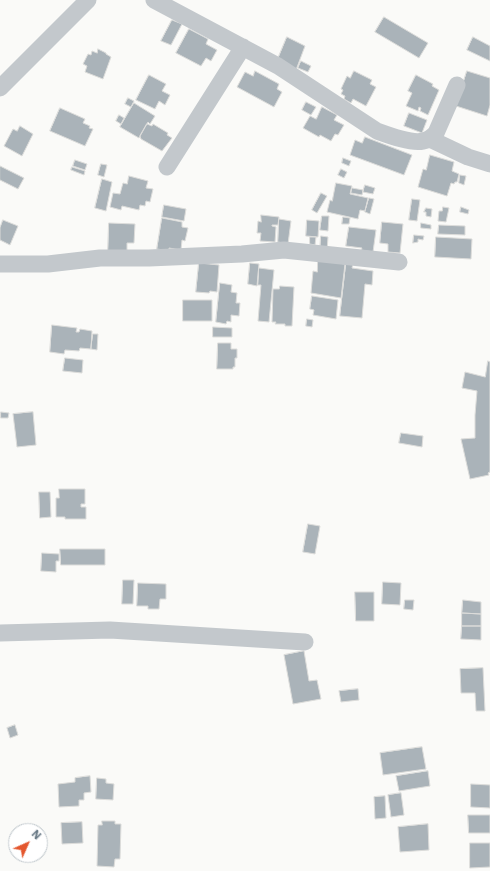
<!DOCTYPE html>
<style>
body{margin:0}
#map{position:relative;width:490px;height:871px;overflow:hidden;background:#fafaf8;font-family:"Work Sans",sans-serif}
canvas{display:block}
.north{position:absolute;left:8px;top:823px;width:40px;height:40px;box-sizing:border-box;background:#fff;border:1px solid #c1c8cd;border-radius:50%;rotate:45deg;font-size:11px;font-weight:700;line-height:16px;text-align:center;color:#657683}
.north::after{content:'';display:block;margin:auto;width:14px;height:18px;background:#e4572e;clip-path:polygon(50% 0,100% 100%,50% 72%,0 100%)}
</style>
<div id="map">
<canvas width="490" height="871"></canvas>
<div class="north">N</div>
</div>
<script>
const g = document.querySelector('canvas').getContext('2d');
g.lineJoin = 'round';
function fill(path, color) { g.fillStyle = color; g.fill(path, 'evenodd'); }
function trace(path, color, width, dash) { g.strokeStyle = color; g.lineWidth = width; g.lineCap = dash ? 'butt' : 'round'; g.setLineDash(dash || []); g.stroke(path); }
const building = new Path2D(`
 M384,17l44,26 -9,15 -44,-26z
 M172,20l10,4 -11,21 -10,-4z
 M189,29l19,10 -2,5 11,6 -6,11 -5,-3 -5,8 -25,-13z
 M287,37l18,9 -9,24 -19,-9z
 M473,37l17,9v15l-23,-11z
 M98,49l8,4v1l5,3 -8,22 -18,-7 2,-6 -4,-2 5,-10 3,1 1,-4 5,2z
 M301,61l10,5 -3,6 -10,-4z
 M255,71l24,13 -2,5 5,3 -8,15 -37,-20 8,-15 8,4z
 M354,71l18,9 -2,4 6,3 -10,19 -13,-7 -2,4 -7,-4 1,-3 -4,-2 2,-4 -2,-1 6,-13 3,2z
 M467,71l23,7v27l-3,11 -31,-10z
 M149,75l17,9 -4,7 8,4 -5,10 -6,-4 -4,8 -19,-9z
 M416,75l17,9 -1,2 7,4 -11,25 -8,-4 1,-3 -2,-1 -1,4 -12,-5 6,-13 -4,-2z
 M128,98l6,3 -3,6 -6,-3z
 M306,102l10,5 -5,8 -9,-5z
 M134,103l21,13 -5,8 -2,-2 -9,16 -19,-11z
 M322,107l15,8 -3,5 10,5 -6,10 -3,-1 -4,7 -11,-6 -1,2 -16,-9 7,-12 6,3z
 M60,108l25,11 -2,4 7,3 -1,2 4,1 -8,17 -35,-15z
 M409,113l18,7 -5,13 -18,-7z
 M119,115l5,3 -3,6 -5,-3z
 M147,124l5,2 1,-2 15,9 -1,2 5,3 -10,13 -21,-12 -1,-3z
 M20,126l13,8 -11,22 -18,-10 9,-17 4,2z
 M365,137l47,18 -8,20 -54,-20 5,-15 7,3z
 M430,155l24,7 -2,9 7,3 -2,8h-2l-1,2 -3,-1 -4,13 -29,-9 5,-18 3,1z
 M343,158l8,3 -2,5 -7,-3z
 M75,160l12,4 -2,6 -12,-4z
 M101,164l6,1 -3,12 -6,-2z
 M0,166l24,12 -6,11 -18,-9z
 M72,167l13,4 -1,4 -13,-5z
 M341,169l6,3 -3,6 -6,-3z
 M460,175l6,1 -2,9 -5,-2z
 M129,176l19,5 -2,7 7,1 -3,13 -4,-1 -1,5 -5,-1 -1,5 -17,-4 -1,4 -11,-3 3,-14 7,1 3,-11 4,1z
 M102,179l10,3 -6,29 -11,-3z
 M336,183l16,3 -2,8 18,4 -3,13 -5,-1 -2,9 -31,-7 3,-12 2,1z
 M365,185l10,3 -2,6 -10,-2z
 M352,188l11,2 -1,5 -11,-2z
 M321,193l6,3 -10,17 -5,-3z
 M369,198l5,1 -4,15 -5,-2z
 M412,199l8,1 -3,21 -8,-1z
 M164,205l22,4 -2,12 -22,-4z
 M443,207l6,1 -3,14 -8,-1 1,-10h3z
 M461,207l8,3 -1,4 -8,-2z
 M426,208l6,1 -1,8 -5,-1v-4h-2z
 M261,215l18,2 -1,8h-6v1l4,1 -1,15 -15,-1 1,-8h-4l1,-12 3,1z
 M322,216h7l-1,15 -8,-1z
 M343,217l7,1 -1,6h-7z
 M162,218l20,4v5l6,1 -3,13 -3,-1 -1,10 -12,-2v3l-12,-2z
 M279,219l12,2 -3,23 -10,-2z
 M3,220l15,6 -8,19 -10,-5v-12z
 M307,220l12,1 -1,16 -12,-1z
 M382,222l21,2 -3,29 -12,-1v-8l-8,-1z
 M109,223l26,1 -1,19h-7v9l-19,-1z
 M421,223l10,2v4l-10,-1z
 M439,225l26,1v9l-27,-1z
 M349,227l27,3 -3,22 -12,-2 1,-2 -16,-2z
 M414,235l10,1 -1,4 -5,-1v3l-5,1z
 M321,236l7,1 -1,14 -7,-1z
 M310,237h6l-1,8 -5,-1z
 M436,237l36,2 -1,20 -36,-2z
 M318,260l27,4 -4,34 -30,-5 2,-22 4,1z
 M199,263l20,2 -2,27 -7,-1 -1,2 -13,-1z
 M250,263l9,1 -2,22 -9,-2z
 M346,264h7l-1,4 21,3 -1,14 -7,-1 -3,34 -22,-2z
 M259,268l15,2 -5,52 -11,-1 3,-36h-3z
 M220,283l12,2 -1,7 6,1 -1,10h4l-1,13 -8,-1v7l-4,-1 -1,3 -10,-2z
 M280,286l14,1 -2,39h-7v-2h-10l1,-2h-4l1,-33h6z
 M312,296l26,4 -2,19 -23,-4 1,-5 -4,-1z
 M183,300h29v21h-29z
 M307,319l6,1 -1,7 -6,-1z
 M52,325l25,3 -1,4h3l1,-3 12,2 -1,18 -11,-1 -1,3 -14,-1 -1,4 -14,-2z
 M213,327l19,1v9h-19z
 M93,334h5l-1,16 -6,-1z
 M218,343h13v6h6v9h-2v9h-2v2h-16z
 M65,358l18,2 -1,13 -19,-2z
 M488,361l2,1v110l-2,1 1,2 -19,4 -9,-40 14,-1v-23l2,-24 -15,-3 3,-16 20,5z
 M1,412l8,1 -1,5h-7z
 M33,412l3,33 -19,2 -4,-33z
 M401,433l22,3 -1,11 -23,-4z
 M59,489h26v15h-4v3h5v12h-21v-2h-9v-19h3z
 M39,492h11l1,25 -11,1z
 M308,524l12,2 -5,28 -12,-2z
 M60,549h45v16h-44z
 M42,553l17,1v7h-3v11l-15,-1z
 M123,580h11l-1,24h-11z
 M383,582l18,1 -1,22 -18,-1z
 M138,583l28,1v15h-6l-1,10h-11v-3h-11z
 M355,592h19v29h-18z
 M405,600h9l-1,10 -9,-1z
 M463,600l18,2v12l-19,-1z
 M462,613l19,1v12h-19z
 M462,626h19v14l-20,-1z
 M304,651l5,30 8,-1 4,19 -28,5 -9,-49z
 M483,668l2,43h-9l-1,-18h-14l-1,-24z
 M358,689l1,11 -18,2 -2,-11z
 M15,725l3,10 -8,3 -3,-10z
 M422,747l4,22 -43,6 -3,-22z
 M428,771l2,15 -31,5 -3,-15z
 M90,776l1,16 -7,1v7h-5v6l-20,1 -1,-23 17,-2v-4z
 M97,778l9,1v4l8,1 -1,16 -17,-1z
 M471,784l19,1v23l-19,-1z
 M401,793l3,22 -13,2 -3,-22z
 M385,796l1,22 -11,1 -1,-22z
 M468,815h22v18h-21z
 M102,821h13v3h6l-1,35h-5l-1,8 -17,-1 1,-41h4z
 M82,822l1,21 -21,1 -1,-21z
 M428,824l1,26 -29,2 -2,-25z
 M470,843h20v24l-20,1z`);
const minor = new Path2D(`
 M154,0l124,66 99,65c11,4 35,13 46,10 6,-1 9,-4 13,-8l21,-48
 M0,88l88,-88
 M430,139l38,18 22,7
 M167,167l76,-120
 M0,264h48l52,-6h49l93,-4 42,-4 115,12
 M0,633l110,-3 195,12`);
fill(building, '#aab3b9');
trace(building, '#dcdcda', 1);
trace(minor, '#c3c8cc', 17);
</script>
